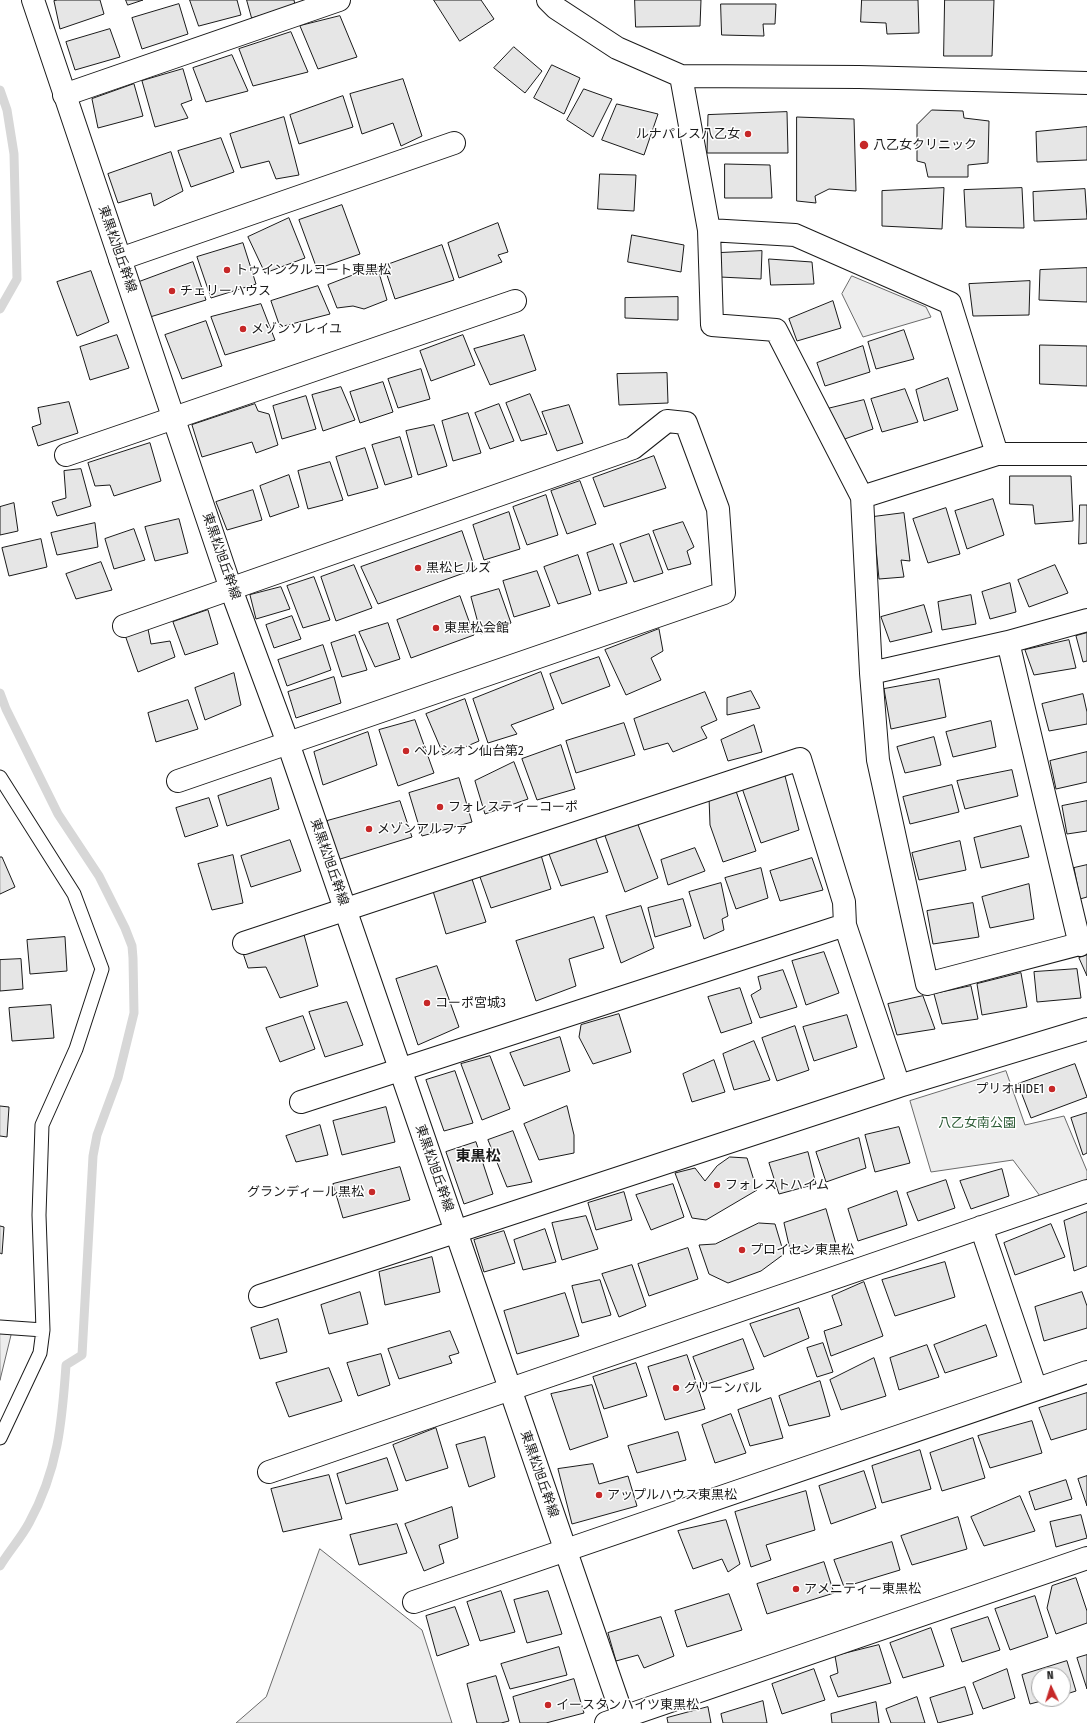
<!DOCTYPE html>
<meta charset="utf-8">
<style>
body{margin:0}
#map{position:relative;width:1087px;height:1723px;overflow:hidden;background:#fff;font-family:"Fira Sans Condensed",sans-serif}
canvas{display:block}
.north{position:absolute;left:1031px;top:1667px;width:40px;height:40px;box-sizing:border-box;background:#fff;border:1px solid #a3a3a3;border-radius:50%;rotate:356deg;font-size:11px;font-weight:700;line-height:16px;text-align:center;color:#1a1a1a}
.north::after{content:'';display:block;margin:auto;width:14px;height:18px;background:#c62828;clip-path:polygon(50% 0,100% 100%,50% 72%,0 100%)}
</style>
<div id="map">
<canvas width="1087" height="1723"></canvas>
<div class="north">N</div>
</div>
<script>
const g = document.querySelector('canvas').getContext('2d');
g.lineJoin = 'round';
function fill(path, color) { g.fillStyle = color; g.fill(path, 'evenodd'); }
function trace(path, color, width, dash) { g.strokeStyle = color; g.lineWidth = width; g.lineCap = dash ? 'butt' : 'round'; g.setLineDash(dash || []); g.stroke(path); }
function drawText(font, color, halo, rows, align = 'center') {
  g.font = font + ' "Fira Sans Condensed","Noto Sans JP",sans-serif'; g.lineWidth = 3; g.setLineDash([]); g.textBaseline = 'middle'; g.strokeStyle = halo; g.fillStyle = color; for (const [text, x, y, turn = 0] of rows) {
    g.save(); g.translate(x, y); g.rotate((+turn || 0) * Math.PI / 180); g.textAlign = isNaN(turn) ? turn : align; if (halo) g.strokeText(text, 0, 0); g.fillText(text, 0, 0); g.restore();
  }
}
const built = new Path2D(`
 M852,276l74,31 5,10 -68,20 -21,-43z
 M1006,1071l19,54 39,-9 23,55v10l-44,19 -30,-40 -82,12 -21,-71z
 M0,1331h12l-12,49z
 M320,1549l102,81 30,93h-216l30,-26z`);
const stream = new Path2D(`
 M0,90l7,20 7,44 3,125 -17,30
 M0,693l6,16 52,105 41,62 26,52 7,18 1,12 1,55 -16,65 -21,57 -4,21 -11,199 -16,10c-4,58 -8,105 -37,158 -8,15 -20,28 -29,43`);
const building = new Path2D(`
 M58,0h42l4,14 -44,15 -6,-28z
 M126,0h17l-15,5z
 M190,0h47l4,15 -42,11z
 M247,0h47l1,5 -43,13z
 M434,0h47l13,19 -34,22z
 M635,0h66l-1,26 -64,1z
 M862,0h56l1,33 -32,1 -1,-11 -25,-1z
 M945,0h49l-2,56h-48z
 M179,4l9,30 -46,15 -10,-31z
 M721,4h55l-1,20h-12l1,12 -42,-1z
 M340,16l17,41 -39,12 -18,-43z
 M110,29l10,28 -45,13 -9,-28z
 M291,32l17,40 -55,14 -14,-37z
 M514,47l28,24 -17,22 -31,-25z
 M232,55l16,36 -42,11 -13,-34z
 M552,65l28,13 -16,36 -30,-16z
 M183,69l9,31 -11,4 7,14 -33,9 -13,-46z
 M403,79l19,57 -21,10 -8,-23 -31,11 -12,-40z
 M134,84l9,32 -45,12 -6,-29z
 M584,89l28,10 -19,38 -26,-17z
 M343,96l10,31 -54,17 -9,-29z
 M617,104l41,10 -14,41 -42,-15z
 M932,110l31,1 1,7 25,3 -1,42 -20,2v12h-40l-3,-14 -8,-2v-36z
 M787,112l1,41h-81l1,-38z
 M284,117l15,58 -23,4 -7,-18 -28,7 -11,-34z
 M797,117l57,2 2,72 -27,-2 -14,7 1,7 -19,-2z
 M1087,127v33l-50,2 -1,-30z
 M221,138l13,34 -43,15 -13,-36z
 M171,152l12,39 -29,15 -3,-13 -33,10 -10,-29z
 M725,164l45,1 2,33h-47z
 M600,174l36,1 -2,36 -36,-2z
 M944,188l-2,41 -60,-3v-35z
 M1022,188l2,40 -58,-1 -2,-37z
 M1085,189l2,30 -53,2 -1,-29z
 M342,205l18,49 -43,15 -18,-49z
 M289,218l16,40 -40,15 -17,-36z
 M498,223l10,29 -10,3 4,7 -43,16 -11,-35z
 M632,235l52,10 -3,27 -53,-10z
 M243,243l13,41 -45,14 -14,-41z
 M442,245l12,35 -59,19 -11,-33z
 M762,251l-1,28 -41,-2 -1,-24z
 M769,259l43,3 2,22 -43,1z
 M193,262l13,38 -56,17 -11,-35z
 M377,266l10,34 -23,9 -11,-3 -16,2 -9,-23z
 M1087,268v34l-48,-2 1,-30z
 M91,271l18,51 -32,14 -20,-54z
 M1030,281l-1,34 -56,1 -4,-32z
 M318,286l12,28 -50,13 -9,-26z
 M678,297v23l-53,-2v-20z
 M833,301l8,27 -44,13 -8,-22z
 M261,304l14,36 -50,15 -14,-38z
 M206,321l16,45 -40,13 -17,-44z
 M904,330l10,29 -38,10 -8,-27z
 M117,335l12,33 -39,12 -10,-33z
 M463,335l12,30 -44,16 -11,-30z
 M524,335l12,35 -46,15 -16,-36z
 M1040,345l47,1v40l-47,-2z
 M863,346l7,26 -45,14 -8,-23z
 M421,369l9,30 -32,9 -10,-29z
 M667,373l1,30 -49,2 -2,-31z
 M948,378l10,32 -34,11 -8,-31z
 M383,382l10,30 -33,11 -10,-31z
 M341,387l14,33 -32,11 -11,-36z
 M905,389l13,33 -36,10 -11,-33z
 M530,394l17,40 -26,7 -15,-38z
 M306,396l10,33 -34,10 -9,-33z
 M864,400l9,29 -34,12 -12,-32z
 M69,402l9,31 -40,13 -6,-19 9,-3 -3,-16z
 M255,404l3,7 11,3 9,31 -22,8 -4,-11 -50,15 -10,-32z
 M499,404l15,37 -24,8 -15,-36z
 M569,405l14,38 -26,8 -15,-39z
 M468,413l13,40 -28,8 -11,-40z
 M434,425l13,41 -29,9 -12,-44z
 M400,437l12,40 -27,8 -13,-40z
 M150,443l11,38 -47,15 -4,-11 -15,1 -7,-23z
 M365,448l13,40 -30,8 -12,-39z
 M654,456l12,32 -62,19 -11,-29z
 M330,462l13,38 -35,9 -10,-38z
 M81,469l10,37 -34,10 -5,-14 14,-4 -2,-27z
 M289,475l10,32 -29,10 -10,-31z
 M1010,476h61l2,45 -38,3 -2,-19 -23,-1z
 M580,481l16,43 -29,10 -16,-43z
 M253,490l9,30 -35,10 -11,-28z
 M546,495l12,40 -31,10 -14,-38z
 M993,499l11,36 -37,14 -12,-38z
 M14,503l4,28 -18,4v-28z
 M1080,505h7v38l-8,1z
 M946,508l14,46 -32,9 -15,-44z
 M509,512l11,37 -36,11 -11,-35z
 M904,513l6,48 -9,-1 3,17 -25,2 -6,-62z
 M179,519l9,34 -33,8 -10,-34z
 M683,522l11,25 -7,4 4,13 -23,6 -15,-39z
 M95,523l3,24 -41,8 -6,-22z
 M134,529l11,31 -31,9 -9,-30z
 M462,531l13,38 -97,35 -17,-37z
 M649,534l14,39 -29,9 -14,-38z
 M41,539l6,28 -38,9 -7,-28z
 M613,544l14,39 -28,8 -12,-38z
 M578,555l13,39 -33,10 -14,-37z
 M101,562l11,28 -36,9 -10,-25z
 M354,565l18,43 -36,13 -15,-44z
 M1055,565l13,28 -39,14 -11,-27z
 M537,571l13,35 -36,11 -11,-36z
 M314,577l16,43 -27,8 -16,-42z
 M1010,583l6,29 -26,7 -8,-27z
 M281,587l9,22 -34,10 -6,-24z
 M499,589l12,34 -30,11 -10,-37z
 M971,595l5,29 -34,6 -4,-28z
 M460,596l14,39 -63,23 -14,-38z
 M924,605l8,27 -42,10 -9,-25z
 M208,610l10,34 -33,11 -12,-33z
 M292,616l9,23 -27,9 -8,-23z
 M388,623l12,36 -25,8 -16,-35z
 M148,629l3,15 19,-3 5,16 -37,15 -13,-37z
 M659,629l4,22 -12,7 10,22 -35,15 -21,-45z
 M1087,633v28l-4,1 -7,-26z
 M355,635l12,35 -25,7 -11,-34z
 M1069,640l7,28 -42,7 -9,-25z
 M323,645l8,25 -44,16 -9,-26z
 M599,657l11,29 -48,18 -12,-30z
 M541,672l13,37 -43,16 6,9 -29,9 -15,-44z
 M234,673l7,32 -36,15 -10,-32z
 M334,677l7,26 -45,15 -8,-26z
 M939,679l7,38 -55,12 -7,-40z
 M751,691l9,17 -33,7v-17z
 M705,692l12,28 -16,7 6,11 -34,14 -5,-9 -24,7 -10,-31z
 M1083,694l4,18v12l-38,7 -7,-27z
 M465,699l14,42 -35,15 -18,-42z
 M188,700l10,29 -42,13 -8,-29z
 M415,720l19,53 -36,13 -19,-56z
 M991,721l5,26 -43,10 -7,-25z
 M624,723l11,32 -59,18 -10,-32z
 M754,725l8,27 -34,9 -7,-21z
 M368,732l9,33 -54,20 -9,-33z
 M934,737l7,28 -36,8 -8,-26z
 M561,745l14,44 -38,11 -15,-41z
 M1087,752v30l-31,7 -6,-28z
 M514,762l14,37 -43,15 -10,-33z
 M1012,770l6,26 -53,13 -8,-28z
 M785,776l14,54 -38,13 -19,-55z
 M271,778l8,31 -52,17 -9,-30z
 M459,778l13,44 -50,14 -13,-43z
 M952,785l7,27 -49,12 -7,-27z
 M735,788l21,63 -33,11 -13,-37 -1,-28z
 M209,798l9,28 -33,11 -9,-29z
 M400,801l12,36 -75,23 -10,-39z
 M1087,801v30l-20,3 -5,-28z
 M637,822l21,56 -33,14 -21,-59z
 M1021,826l8,31 -48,11 -7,-30z
 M595,837l13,35 -47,14 -12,-32z
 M290,840l11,31 -50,16 -10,-31z
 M960,841l6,29 -47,10 -7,-27z
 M695,848l10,23 -37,14 -7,-25z
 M233,855l10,48 -31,7 -14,-46z
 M541,855l10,34 -60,19 -11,-31z
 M0,857h2l13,30 -15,7z
 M812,858l11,32 -43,11 -10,-30z
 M1087,865v32l-7,2 -6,-31z
 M761,868l7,30 -32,11 -11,-31z
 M471,876l15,46 -40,12 -13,-43z
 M721,883l7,33 -6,3 2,11 -20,9 -15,-47z
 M1029,884l5,35 -44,9 -8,-31z
 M683,899l8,27 -36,11 -7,-29z
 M973,903l6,34 -46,7 -6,-33z
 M641,906l13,42 -33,15 -15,-47z
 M594,917l10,31 -35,11 7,27 -40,15 -20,-60z
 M303,931l15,55 -38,12 -14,-31 -18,1 -5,-15z
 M65,937l2,34 -37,3 -3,-34z
 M824,952l15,41 -33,12 -14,-44z
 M1087,955v21l-8,-18z
 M21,959l2,30 -23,2v-31z
 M437,966l22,61 -41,18 -22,-66z
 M1077,969l4,29 -44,4 -3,-30z
 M783,970l14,37 -37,11 -9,-23 10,-6 -3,-12z
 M1021,973l6,34 -45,8 -5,-31z
 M971,986l7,33 -36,5 -8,-30z
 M740,988l12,35 -31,10 -13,-36z
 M923,996l12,33 -38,6 -9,-31z
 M347,1002l16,43 -38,12 -16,-45z
 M51,1005l3,33 -42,3 -3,-33z
 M619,1014l12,38 -38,12 -14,-27 2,-12z
 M847,1015l10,32 -43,14 -11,-34z
 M303,1016l12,33 -35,13 -14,-34z
 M795,1026l14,44 -32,11 -15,-43z
 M560,1037l10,34 -46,15 -14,-33z
 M754,1041l16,39 -36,10 -11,-36z
 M490,1056l20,53 -28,11 -21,-56z
 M714,1060l11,32 -33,10 -9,-28z
 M1075,1064l12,33 -56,21 -13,-34z
 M455,1071l18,52 -29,8 -18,-51z
 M0,1106l9,1 -2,30 -7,-1z
 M567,1106l7,29v18l-35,7 -15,-36z
 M386,1107l9,35 -53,13 -9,-34z
 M1087,1113v40l-4,2 -12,-37z
 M320,1125l8,30 -32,7 -10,-26z
 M899,1127l11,36 -35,9 -10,-37z
 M513,1131l19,51 -25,5 -19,-47z
 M859,1138l7,30 -40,14 -10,-30z
 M476,1142l17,52 -29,10 -18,-52z
 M808,1152l8,32 -37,10 -10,-31z
 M730,1157l17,1 10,32 -51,30 -14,-2 -17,-45 20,-5 10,13 12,-15z
 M400,1167l10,33 -67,18 -10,-34z
 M1002,1169l7,27 -38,13 -11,-28z
 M946,1180l9,28 -37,13 -11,-28z
 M673,1184l11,33 -33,13 -15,-35z
 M897,1191l10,34 -49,16 -10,-32z
 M624,1192l8,28 -36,10 -8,-27z
 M826,1209l10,35 -45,10 -7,-31z
 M1087,1212v54l-13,5 -10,-50z
 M586,1216l12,33 -36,11 -10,-37z
 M759,1223l16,1 9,30 -23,17 -33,12 -19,-9 -10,-29 16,-1z
 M1051,1224l14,33 -50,18 -11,-32z
 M0,1226l4,1 -2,27 -2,-1z
 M545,1229l11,33 -33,8 -9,-30z
 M504,1231l11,32 -31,9 -10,-32z
 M688,1248l10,31 -49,17 -11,-32z
 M432,1257l8,35 -55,13 -6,-33z
 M945,1262l10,35 -60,19 -13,-36z
 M632,1265l14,41 -27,11 -17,-43z
 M600,1280l11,35 -29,8 -10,-37z
 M864,1282l19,54 -52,20 -7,-25 18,-6 -10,-29z
 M360,1292l8,32 -39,10 -8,-29z
 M1082,1292l5,14v22l-43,13 -9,-34z
 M565,1293l14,43 -62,18 -13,-43z
 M799,1308l10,30 -45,19 -14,-33z
 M278,1319l9,33 -27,7 -9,-31z
 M986,1325l11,31 -52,17 -11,-28z
 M450,1331l9,22 -10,3 3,7 -53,16 -11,-30z
 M743,1339l11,30 -50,16 -11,-28z
 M823,1343l10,29 -16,5 -10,-29z
 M927,1345l12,32 -40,13 -9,-32z
 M381,1354l9,31 -32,11 -11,-33z
 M687,1355l18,54 -40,11 -17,-53z
 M874,1358l12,38 -45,14 -11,-30z
 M636,1363l11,33 -43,13 -11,-32z
 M329,1368l13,33 -53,16 -13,-34z
 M820,1381l10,35 -41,10 -10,-30z
 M592,1385l16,52 -38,13 -19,-56z
 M1087,1393v36l-36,11 -12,-32z
 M771,1398l12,40 -33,8 -12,-36z
 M731,1414l15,39 -31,10 -13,-38z
 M1032,1421l10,32 -52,15 -12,-32z
 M436,1428l12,40 -42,13 -13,-36z
 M678,1432l8,28 -49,13 -9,-27z
 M485,1437l10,40 -26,10 -13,-42z
 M973,1438l12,40 -43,13 -12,-38z
 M920,1450l11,39 -49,14 -10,-37z
 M387,1458l11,32 -52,14 -9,-30z
 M593,1464l6,20 29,-8 9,30 -65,18 -14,-55z
 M864,1471l12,37 -45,16 -12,-38z
 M329,1475l13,44 -59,13 -12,-43z
 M1087,1476v30l-9,-27z
 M1066,1480l6,19 -37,11 -6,-18z
 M806,1491l9,39 -49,15 5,15 -20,7 -16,-55z
 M1020,1496l15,35 -51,15 -13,-29z
 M452,1507l6,31 -19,7 5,18 -20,8 -19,-47z
 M1081,1515l6,23 -31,9 -6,-25z
 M958,1517l9,32 -55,16 -11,-29z
 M726,1520l14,44 -12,8 -6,-13 -29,10 -15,-38z
 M397,1524l10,29 -48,12 -9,-30z
 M892,1542l8,28 -56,17 -10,-27z
 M824,1562l10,31 -67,21 -10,-30z
 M1076,1578l11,33v12l-31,11 -9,-26 5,-22z
 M501,1591l14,41 -35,9 -13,-39z
 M548,1591l14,43 -35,9 -13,-43z
 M729,1594l13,36 -55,17 -12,-36z
 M1035,1596l13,41 -38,13 -15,-41z
 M455,1607l14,38 -32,11 -11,-40z
 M661,1617l13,39 -30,12 -6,-13 -22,6 -8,-28z
 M988,1617l12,33 -38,12 -11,-33z
 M931,1628l13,38 -41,12 -13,-35z
 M879,1645l12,38 -53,14 -8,-21 8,-3 -3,-17z
 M559,1647l8,28 -57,14 -9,-25z
 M1087,1655v34l-10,-31z
 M1067,1661l9,30 -13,4v-20h-24v24h10l-19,5 -8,-29z
 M814,1669l11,31 -43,14 -10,-30z
 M1007,1669l8,29 -32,11 -10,-26z
 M496,1676l13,45 -8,2h-24l-10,-39z
 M574,1679l10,34 -38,10h-26l-7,-26z
 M965,1687l8,27 -35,9 -8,-25z
 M917,1697l8,26h-34l-5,-14z
 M763,1701l4,22h-44l-2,-9z
 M876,1702l3,21h-47l-1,-9z
 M708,1707l3,16h-43l-1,-5z`);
const lane = new Path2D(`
 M0,777l74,117 28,75 -26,80 -34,76 -3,90 4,115 -3,23 -40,85
 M0,1327l43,3`);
const street = new Path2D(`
 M548,0l8,8 61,40 64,28 178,1 228,6
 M681,76l28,154 3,95 64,5 86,167 9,176 7,87 49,224 160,-42
 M64,95l275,-95
 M709,230l86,5 155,68 47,151
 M120,259l334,-116
 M66,455l449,-154
 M862,497l135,-43h90
 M124,626l509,-178 34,-27 19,2 32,86 6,84 -546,188
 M1008,642l72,303
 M871,673l137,-31 79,-22
 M244,943l556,-184 44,143 1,23 54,161 188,-57
 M301,1102l544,-177
 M981,1227l55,162
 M260,1296l639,-210
 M269,1472l818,-281
 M414,1602l673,-230
 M606,1723l481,-165`);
const secondary = new Path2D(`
 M33,0l198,589 57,154 337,980`);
const markers = [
 [748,134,4,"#c62828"],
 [864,145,5,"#c62828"],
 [227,270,4,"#c62828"],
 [172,291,4,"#c62828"],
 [243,329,4,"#c62828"],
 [418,568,4,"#c62828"],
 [436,628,4,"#c62828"],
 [406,751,4,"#c62828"],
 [440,807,4,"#c62828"],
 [369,829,4,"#c62828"],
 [427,1003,4,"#c62828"],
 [1052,1089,4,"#c62828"],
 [717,1185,4,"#c62828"],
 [372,1192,4,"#c62828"],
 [742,1250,4,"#c62828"],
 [676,1388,4,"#c62828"],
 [599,1495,4,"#c62828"],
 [796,1589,4,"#c62828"],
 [548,1705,4,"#c62828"]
];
const poiNames = [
 ["ルナパレス八乙女",740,134,"right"],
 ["八乙女クリニック",873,145],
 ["トゥインクルコート東黒松",235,270],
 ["チェリーハウス",180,291],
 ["メゾンソレイユ",251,329],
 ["黒松ヒルズ",426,568],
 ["東黒松会館",444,628],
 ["ベルシオン仙台第2",414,751],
 ["フォレスティーコーポ",448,807],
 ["メゾンアルファ",377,829],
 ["コーポ宮城3",435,1003],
 ["プリオHIDE1",1044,1089,"right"],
 ["フォレストハイム",725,1185],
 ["グランディール黒松",364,1192,"right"],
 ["プロイセン東黒松",750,1250],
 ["グリーンパル",684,1388],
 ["アップルハウス東黒松",607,1495],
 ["アメニティー東黒松",804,1589],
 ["イースタンハイツ東黒松",556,1705]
];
const streetNames = [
 ["東黒松旭丘幹線",117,249,71],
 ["東黒松旭丘幹線",221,556,71],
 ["東黒松旭丘幹線",329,862,71],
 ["東黒松旭丘幹線",434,1168,71],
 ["東黒松旭丘幹線",539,1474,71]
];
const parkNames = [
 ["八乙女南公園",977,1123]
];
const quarterNames = [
 ["東黒松",478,1157]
];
fill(built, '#ededed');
trace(built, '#6a6a6a', 1);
trace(stream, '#d7d7d7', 9);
fill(building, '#e6e6e6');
trace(building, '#1a1a1a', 1);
trace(lane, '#1a1a1a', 15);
trace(street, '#1a1a1a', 24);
trace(secondary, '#1a1a1a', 24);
trace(lane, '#fff', 13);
trace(street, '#fff', 22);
trace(secondary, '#fff', 22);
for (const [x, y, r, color] of markers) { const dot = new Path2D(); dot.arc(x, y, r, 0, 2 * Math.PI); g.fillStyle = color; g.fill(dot); trace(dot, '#fff', 1.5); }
drawText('13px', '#1a1a1a', '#fff', poiNames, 'left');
drawText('13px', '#1a1a1a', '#fff', streetNames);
drawText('13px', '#2b5a34', '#fff', parkNames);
drawText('bold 15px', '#1a1a1a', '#fff', quarterNames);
</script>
